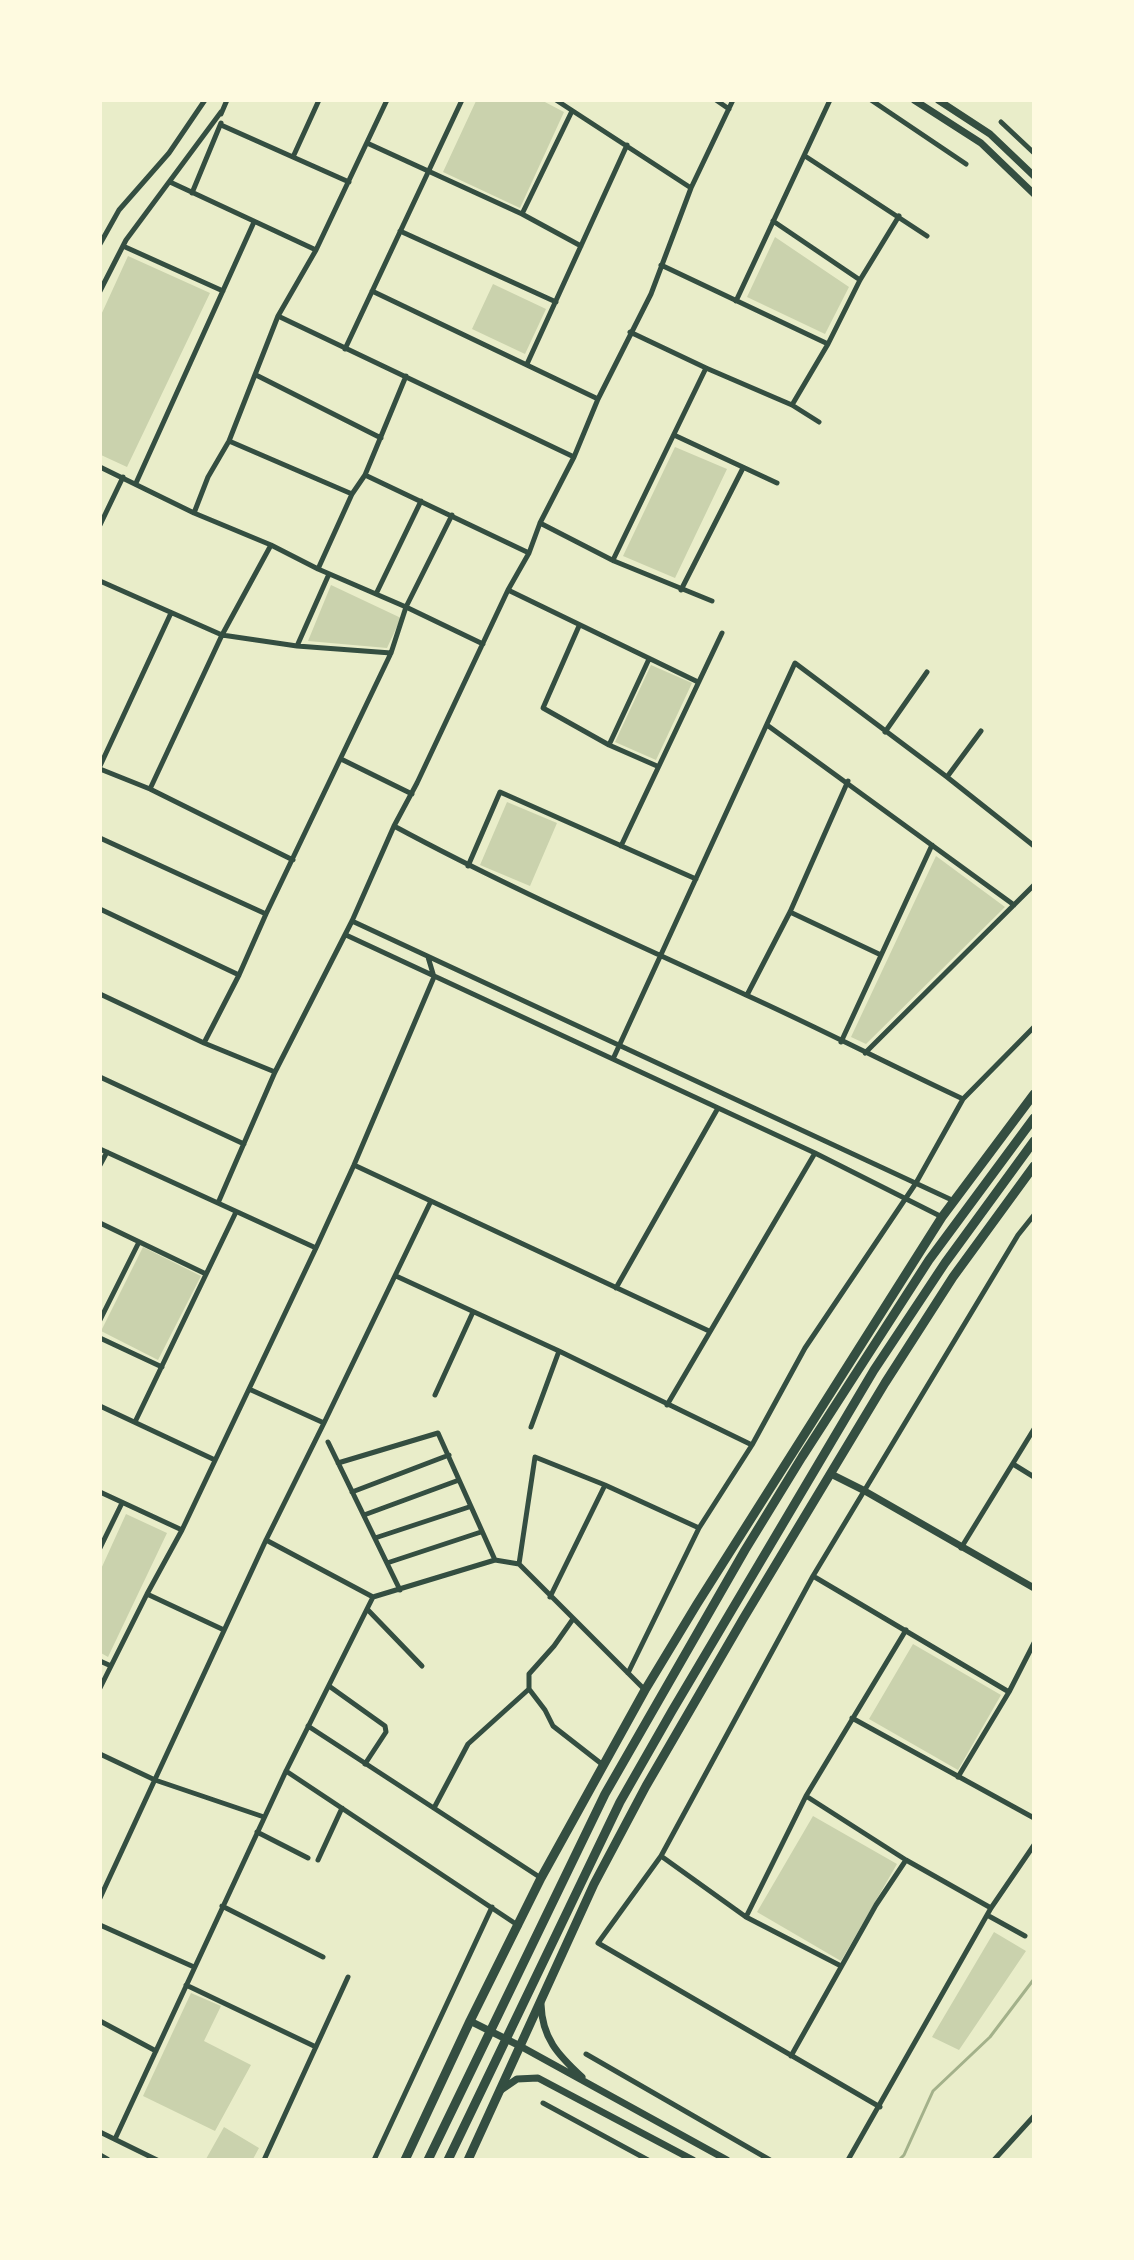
<!DOCTYPE html>
<style>
body{margin:0}
#map{position:relative;width:1134px;height:2260px;overflow:hidden;background:#e9edc9;font-family:"Crimson Pro",serif}
canvas{display:block}
.frame{position:absolute;inset:0;border:102px solid #fefae0;pointer-events:none}
</style>
<div id="map">
<canvas width="1134" height="2260"></canvas>
<div class="frame"></div>
</div>
<script>
const g = document.querySelector('canvas').getContext('2d');
g.lineJoin = 'round';
function fill(path, color) { g.fillStyle = color; g.fill(path, 'evenodd'); }
function trace(path, color, width, dash) { g.strokeStyle = color; g.lineWidth = width; g.lineCap = dash ? 'butt' : 'round'; g.setLineDash(dash || []); g.stroke(path); }
const green = new Path2D(`
 M476,101h67l21,11 -44,96 -77,-36z
 M775,237l74,50 -24,47 -78,-37z
 M128,256l82,37 -83,174 -26,-12v-140z
 M493,284l53,25 -21,45 -53,-25z
 M675,447l52,22 -52,109 -52,-22z
 M331,585l70,33 -14,30 -79,-7z
 M651,665l41,18 -36,77 -41,-18z
 M507,802l50,21 -27,63 -50,-21z
 M936,856l69,51 -139,137 -15,-7z
 M143,1247l58,29 -43,84 -57,-29z
 M126,1514l41,19 -59,124 -7,-4v-84z
 M913,1644l88,51 -43,75 -89,-51z
 M813,1816l84,48 -56,97 -84,-49z
 M994,1932l32,19 -67,99 -27,-13z
 M191,1993l30,13 -17,35 47,24 -36,66 -72,-35z
 M224,2127l35,21 -6,11h-47z`);
const stream = new Path2D(`
 M899,2160l5,-5 29,-64 57,-54 44,-58`);
const minor = new Path2D(`
 M556,100l135,88
 M716,100l13,9
 M871,100l95,64
 M221,114l6,-14
 M1001,122l33,31
 M221,125l128,57
 M367,143l155,71 59,32
 M805,156l122,80
 M293,157l26,-57
 M170,182l146,68
 M192,193l29,-70
 M522,214l50,-103
 M773,221l87,59
 M400,231l156,71
 M100,244l19,-34 50,-57 36,-53
 M123,246l100,45
 M661,265l167,79
 M100,291l26,-51 95,-128
 M372,291l226,108
 M736,301l94,-201
 M278,316l296,141
 M630,332l76,36 86,37 27,17
 M345,349l117,-249
 M527,364l100,-219
 M256,375l125,63
 M792,405l36,-61 32,-64 39,-64
 M674,435l103,48
 M229,441l123,53
 M100,467l94,46 77,32 47,24 88,38 77,37
 M365,475l164,78
 M136,483l118,-261
 M194,513l14,-36 21,-36 49,-125 38,-66 71,-150
 M540,523l74,38 98,40
 M100,525l23,-48
 M613,560l93,-192
 M318,569l34,-75 13,-19 41,-99
 M100,581l122,54 75,11 94,7
 M508,590l190,92
 M681,590l62,-122
 M376,594l45,-93
 M579,626l-36,82 66,37 48,21
 M297,646l32,-72
 M767,725l247,180
 M885,732l42,-60
 M609,745l40,-86
 M341,759l71,35
 M100,766l71,-153
 M100,769l50,20 143,71
 M947,777l34,-46
 M150,789l72,-154 49,-90
 M394,826c115,62 234,114 352,169 73,33 144,70 217,104
 M100,838l166,76
 M621,846l101,-213
 M468,866l32,-74 196,87
 M100,909l139,66
 M790,912l91,43
 M352,921l602,280
 M346,935l469,218 127,64
 M100,994l104,49 71,29
 M747,995l43,-83 58,-131
 M841,1042l91,-197
 M204,1043l35,-68 27,-61 125,-261 15,-46 46,-92
 M865,1053l169,-168
 M613,1059l182,-396 152,114 87,69
 M100,1077l144,67
 M100,1149l216,99
 M100,1165l7,-13
 M354,1165l355,166
 M218,1203l57,-131 77,-151 42,-95 23,-43 91,-193 21,-37 11,-30 34,-66 24,-58 53,-105 40,-106 42,-88
 M100,1223l106,51
 M396,1276l163,75 193,94
 M616,1288l102,-180
 M100,1320l39,-78
 M100,1338l62,29
 M249,1389l75,34
 M435,1395l38,-83
 M667,1405l148,-252
 M100,1406l115,54
 M135,1422l101,-210
 M531,1427l28,-76
 M328,1442l72,148
 M338,1463l100,-30 57,127
 M1013,1464l21,13
 M100,1492l82,38
 M352,1492l97,-37
 M364,1515l95,-35
 M375,1538l94,-31
 M266,1540l107,57 122,-37 24,4 126,126
 M100,1548l22,-45
 M961,1548l73,-119
 M387,1563l94,-31
 M519,1564l16,-107 70,28 94,43
 M813,1576l196,116
 M147,1594l77,36
 M550,1597l55,-112
 M367,1609l55,57
 M573,1619l-19,27 -25,28v15l16,21 8,16 50,39
 M100,1661l11,5
 M628,1673l71,-145 53,-83 53,-97 111,-165 47,-84 71,-72
 M329,1686l56,40 1,6 -21,32
 M100,1688l47,-94 35,-64 134,-282 38,-83 80,-188 -6,-20
 M852,1718l182,100
 M308,1726l233,152
 M100,1754l55,26 109,37
 M286,1771l233,155
 M958,1777l51,-85 25,-49
 M806,1796l100,64 85,48
 M434,1808l34,-64 61,-55
 M257,1832l51,26
 M661,1856l85,61 95,49
 M318,1860l24,-52
 M100,1898l166,-358 58,-117 107,-222
 M222,1906l101,51
 M987,1915l38,21
 M746,1917l60,-121 100,-166
 M100,1925l94,42
 M186,1985l130,62
 M100,2021l56,30
 M586,2054l184,106
 M791,2056l85,-151 30,-45
 M543,2103l105,57
 M880,2107l-282,-164 63,-87 152,-280 205,-341 16,-20
 M100,2132l57,28
 M115,2139l171,-368 87,-174
 M264,2160l84,-183
 M374,2160l118,-253
 M848,2160l143,-252 43,-63
 M994,2160l40,-44`);
const tertiary = new Path2D(`
 M914,100l67,43 53,51
 M938,100l52,34 44,42
 M831,1474l32,16 171,98
 M541,2004c1,34 17,51 41,73
 M470,2021l50,25 207,114
 M501,2090l16,-11 21,-1 155,82
 M100,2156l7,4`);
const trunk = new Path2D(`
 M405,2160l65,-139 71,-143 104,-188 52,-86 245,-387 92,-123
 M428,2160l177,-366 140,-244 57,-93 127,-197 105,-142
 M448,2160l172,-358 52,-91 202,-341 71,-107 89,-122
 M468,2160l126,-276 52,-98 97,-167 142,-236 68,-106 81,-111`);
fill(green, '#cad2ad');
trace(stream, '#a3b18a', 3);
trace(minor, '#344e41', 5);
trace(tertiary, '#344e41', 7);
trace(trunk, '#344e41', 9);
</script>
